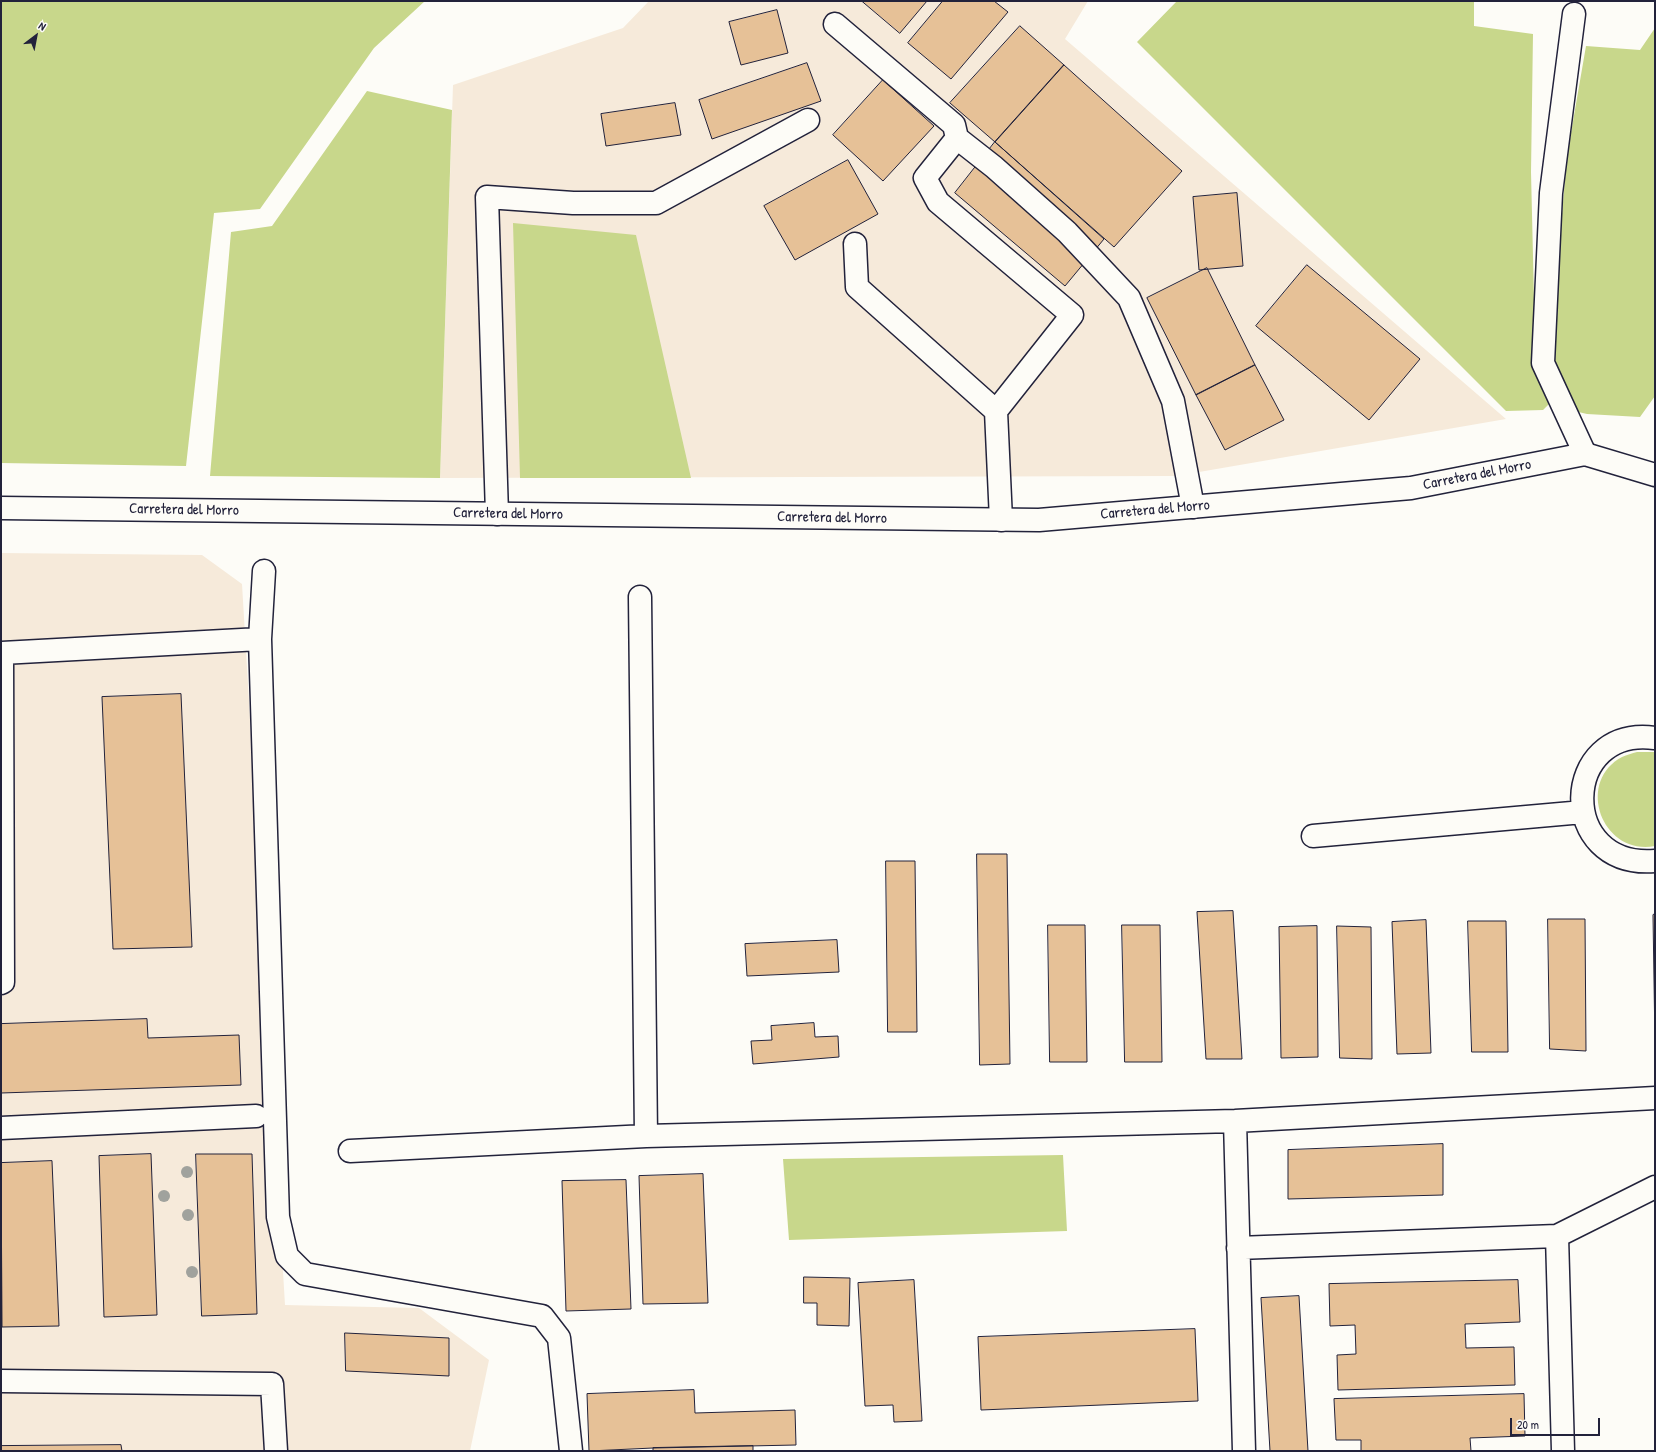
<!DOCTYPE html>
<style>
body{margin:0}
#map{position:relative;width:1656px;height:1452px;overflow:hidden;background:#fdfcf7;font-family:"Patrick Hand",sans-serif}
canvas{display:block}
.frame{position:absolute;inset:0;border:2px solid #22223b;pointer-events:none}
.north{position:absolute;left:16px;top:16px;width:40px;height:40px;-webkit-text-stroke:3px #fdfcf7;paint-order:stroke;rotate:32deg;font-size:11px;font-weight:700;line-height:16px;text-align:center;color:#22223b}
.north::after{content:'';display:block;margin:auto;width:14px;height:18px;background:#22223b;clip-path:polygon(50% 0,100% 100%,50% 72%,0 100%)}
.scale{position:absolute;left:1510px;top:1418px;width:90px;height:18px;box-sizing:border-box;border:2px solid #22223b;border-top:0;padding-left:5px;font-size:12px;line-height:14px;white-space:nowrap;color:#22223b;-webkit-text-stroke:3px #fdfcf7;paint-order:stroke}
</style>
<div id="map">
<canvas width="1656" height="1452"></canvas>
<div class="frame"></div>
<div class="north">N</div>
<div class="scale">20 m</div>
</div>
<script>
const g = document.querySelector('canvas').getContext('2d');
g.lineJoin = 'round';
function fill(path, color) { g.fillStyle = color; g.fill(path, 'evenodd'); }
function trace(path, color, width, dash) { g.strokeStyle = color; g.lineWidth = width; g.lineCap = dash ? 'butt' : 'round'; g.setLineDash(dash || []); g.stroke(path); }
function drawText(font, color, halo, rows, align = 'center') {
  g.font = font + ' "Patrick Hand",sans-serif'; g.lineWidth = 3; g.setLineDash([]); g.textBaseline = 'middle'; g.strokeStyle = halo; g.fillStyle = color; for (const [text, x, y, turn = 0] of rows) {
    g.save(); g.translate(x, y); g.rotate((+turn || 0) * Math.PI / 180); g.textAlign = isNaN(turn) ? turn : align; if (halo) g.strokeText(text, 0, 0); g.fillText(text, 0, 0); g.restore();
  }
}
const built = new Path2D(`
 M649,1h439l-23,38 441,380 -330,57 -736,2 13,-393 170,-57z
 M1,553l201,2 40,29 43,721 134,3 70,52 -19,91h-469z`);
const green = new Path2D(`
 M1,1h424l-51,47 -114,161 -46,4 -28,253 -185,-3z
 M1177,1h297v25l59,8 -2,138 4,169 15,62 -7,7 -37,1 -369,-369z
 M1655,28v368l-15,21 -53,-3 -17,-4 -17,-46 -2,-23 16,-185 19,-110 54,4z
 M367,91l85,19 -12,368 -230,-2 21,-244 41,-6z
 M513,223l123,12 55,243h-171z
 M1637,752h18v94c-53,10 -80,-64 -33,-89 5,-2 10,-4 15,-5z
 M1063,1155l4,76 -278,9 -6,-81z`);
const building = new Path2D(`
 M862,1h65l-27,32z
 M943,1h51l14,11 -57,67 -43,-36z
 M777,10l11,43 -47,12 -12,-43z
 M1020,26l44,39 -69,77 -45,-39z
 M807,63l14,38 -109,38 -13,-39z
 M1064,65l118,106 -68,76 -119,-105z
 M883,80l51,46 -51,55 -50,-46z
 M675,103l6,32 -75,11 -5,-32z
 M995,142l109,97 -39,47 -110,-93z
 M848,160l30,54 -83,46 -31,-54z
 M1237,193l6,73 -44,4 -6,-73z
 M1307,265l113,94 -51,61 -113,-94z
 M1207,268l48,97 -59,30 -49,-97z
 M1255,365l29,55 -59,30 -29,-55z
 M181,694l11,253 -79,2 -11,-252z
 M977,854h30l3,210 -30,1z
 M886,861h29l2,171h-29z
 M1233,911l9,148h-36l-9,-147z
 M1655,914v131l-2,-130z
 M1548,919h37l1,132 -36,-2z
 M1426,920l5,133 -34,1 -5,-132z
 M1468,921h38l2,131h-36z
 M1048,925h37l2,137h-37z
 M1122,925h38l2,137h-37z
 M1317,926l1,131 -37,1 -2,-131z
 M1337,926l34,1 1,132 -32,-1z
 M837,940l2,32 -92,4 -2,-32z
 M147,1019l1,19 91,-3 2,50 -240,8v-69z
 M814,1023l1,14 23,-1 1,21 -86,7 -2,-23 21,-1 -1,-14z
 M1443,1144v51l-155,4v-49z
 M151,1154l6,161 -53,2 -5,-161z
 M196,1154h56l5,160 -55,2z
 M52,1161l7,165 -57,1 -1,-164z
 M703,1174l5,129 -65,1 -4,-128z
 M626,1180l5,129 -65,2 -4,-130z
 M804,1277l46,1 -1,48 -32,-1v-22h-13z
 M914,1280l8,141 -28,1 -1,-17 -28,1 -7,-123z
 M1518,1280l2,42 -55,2 1,24 48,-1 1,38 -177,5 -1,-35 19,-1 -1,-29 -25,1 -1,-42z
 M1299,1296l9,155h-38l-9,-153z
 M1195,1329l3,72 -217,9 -3,-73z
 M345,1333l104,5v38l-103,-5z
 M694,1390l1,23 100,-3 1,35 -143,3 -64,3 -2,-57z
 M1524,1394l1,42 -55,2 1,13h-110v-11h-25l-2,-41z
 M121,1445l1,6h-121v-5z
 M753,1446v5h-100v-3z`);
const minor = new Path2D(`
 M1574,14l-23,179 -8,170 42,91
 M835,24l119,101 3,13
 M855,244l2,43 139,124 76,-96 -134,-113 -13,-24 32,-40 37,29 73,65 62,66 44,103 20,106
 M996,411l5,109
 M497,514l-10,-317 86,6h83l152,-83
 M264,571l-4,68 18,578 9,39 18,18 237,42 17,22 12,113
 M640,597l6,539
 M1655,738c-95,-13 -99,131 0,123
 M1313,836l270,-24
 M1,983l2,-1 -1,-329 258,-14
 M1235,1121l9,330
 M1,1128l255,-12
 M350,1151l296,-15 589,-15 420,-23
 M1557,1236l6,215
 M1238,1248l319,-12 98,-49
 M1,1381l271,3 4,67`);
const major = new Path2D(`
 M1,508l1038,12 372,-32 174,-34 70,21`);
const trees = [
 [187,1172],
 [164,1196],
 [188,1215],
 [192,1272]
];
const streetNames = [
 ["Carretera del Morro",1477,475,-11],
 ["Carretera del Morro",184,510,1],
 ["Carretera del Morro",1155,510,-5],
 ["Carretera del Morro",508,514,1],
 ["Carretera del Morro",832,518,1]
];
fill(built, '#f6eada');
fill(green, '#c8d78b');
fill(building, '#e6c197');
trace(building, '#22223b', 1);
trace(minor, '#22223b', 25);
trace(major, '#22223b', 25);
trace(minor, '#fdfcf7', 22);
trace(major, '#fdfcf7', 22);
g.fillStyle = '#a0a29d';
for (const [x, y] of trees) { g.beginPath(); g.arc(x, y, 6, 0, 2 * Math.PI); g.fill(); }
drawText('15px', '#22223b', '#fdfcf7', streetNames);
</script>
